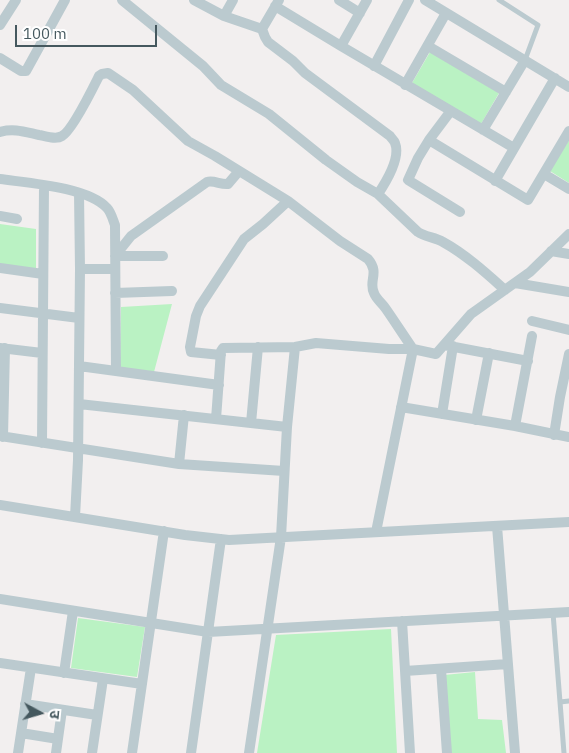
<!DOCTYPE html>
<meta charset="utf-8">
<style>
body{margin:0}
#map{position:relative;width:569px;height:753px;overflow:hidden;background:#f2efef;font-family:"IBM Plex Sans","Noto Sans Devanagari",sans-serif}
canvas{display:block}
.north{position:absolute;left:15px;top:688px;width:50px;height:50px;-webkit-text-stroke:4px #fff;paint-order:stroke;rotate:96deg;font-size:14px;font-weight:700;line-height:20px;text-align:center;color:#45585e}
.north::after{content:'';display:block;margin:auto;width:18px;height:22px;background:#45585e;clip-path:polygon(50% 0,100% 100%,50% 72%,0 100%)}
.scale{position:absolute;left:15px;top:25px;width:142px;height:22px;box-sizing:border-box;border:2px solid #45585e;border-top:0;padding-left:6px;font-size:15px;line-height:18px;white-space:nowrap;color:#45585e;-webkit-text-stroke:4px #fff;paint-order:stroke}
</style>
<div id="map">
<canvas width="569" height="753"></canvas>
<div class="north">उ</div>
<div class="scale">100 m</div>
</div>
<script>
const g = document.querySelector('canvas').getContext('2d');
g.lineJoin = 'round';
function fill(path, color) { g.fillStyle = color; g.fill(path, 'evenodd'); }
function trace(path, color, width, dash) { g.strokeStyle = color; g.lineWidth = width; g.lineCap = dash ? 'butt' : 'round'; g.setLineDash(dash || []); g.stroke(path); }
const green = new Path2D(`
 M430,52l69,41 -18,31 -69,-41z
 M569,140v43l-19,-12z
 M0,224l36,5v40l-36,-4z
 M172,304l-18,68 -34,-4 1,-61z
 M78,618l67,9 -8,50 -66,-9z
 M391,629l6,124h-140l19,-118z
 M475,672l3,47 24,1 4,33h-56l-6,-78z`);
const service = new Path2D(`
 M499,0l39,25 -13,35
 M553,613l11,140
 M560,702l9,-1`);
const minor = new Path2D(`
 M122,0l81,66 18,19 48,29 57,46 31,22 21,12 40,38c7,5 17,5 25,10 22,12 43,31 62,48
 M194,0l30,16 38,13
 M279,0l-17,29 3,8 3,5 25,19 12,12 85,63c1,2 4,4 5,7 6,15 -9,39 -17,51
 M339,0l21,13
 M425,0l144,87
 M275,6l66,40 173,102
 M224,16l9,-16
 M0,25l16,-25
 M341,46l26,-46
 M428,46l78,46
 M0,58l21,13h5l39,-71
 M374,66l35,-66
 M405,85l41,-72
 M450,112l-21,28 -11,18 -10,22 52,32
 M483,130l42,-70
 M0,132c14,-4 25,0 39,3 6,1 17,5 23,1 10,-5 31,-48 37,-60l3,-2 6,-1 25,17 55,51 27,15 73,45 52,40 28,18c12,14 0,22 6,34 2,6 9,11 12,16 9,13 18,27 27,40h-24l-73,-6 -21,4 -72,1 -2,3 -5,68
 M429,140l99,60 41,-69
 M544,174l25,15
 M0,179c28,4 88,8 107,29 4,4 6,12 8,17l1,146
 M495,181l60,-103
 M0,216l17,3
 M551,251l18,3
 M115,256l16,-20 76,-54c7,-2 14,3 21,2l11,-13
 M115,256h48
 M0,268l43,6
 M80,269h35
 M515,283l54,9
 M115,293l57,-2
 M0,308l79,10
 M532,321l37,9
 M444,345l84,16
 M0,348l42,5
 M221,355l-30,-3 -1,-5 6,-31 4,-10 44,-67 19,-15 25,-23
 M79,366l140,19
 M79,404l208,23
 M401,407l114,19 54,11
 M442,414l11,-68
 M476,420l13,-67
 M251,423l7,-76
 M515,426l17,-90
 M554,435l6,-38 9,-43
 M0,436l179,28 105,7
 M3,437l2,-89
 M42,443l2,-257
 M179,464l5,-49
 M0,505l185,30 44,5 340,-18
 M75,517l3,-57 2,-191 -1,-76
 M497,526l18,227
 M376,532l37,-183 23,5 35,-40 59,-42 39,-38
 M0,599l208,33 361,-20
 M402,621l8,132
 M0,663l142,21
 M441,669l6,84
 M405,671l103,-7
 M64,673l9,-62
 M25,704l72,11
 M21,733l37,6
 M18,753l13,-85
 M56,753l6,-43
 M92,753l11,-74
 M132,753l32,-222
 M191,753l30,-214
 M249,753l32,-216 6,-110 8,-80`);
fill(green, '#baf2c3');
trace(service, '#bbcacf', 5);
trace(minor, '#bbcacf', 10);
</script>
